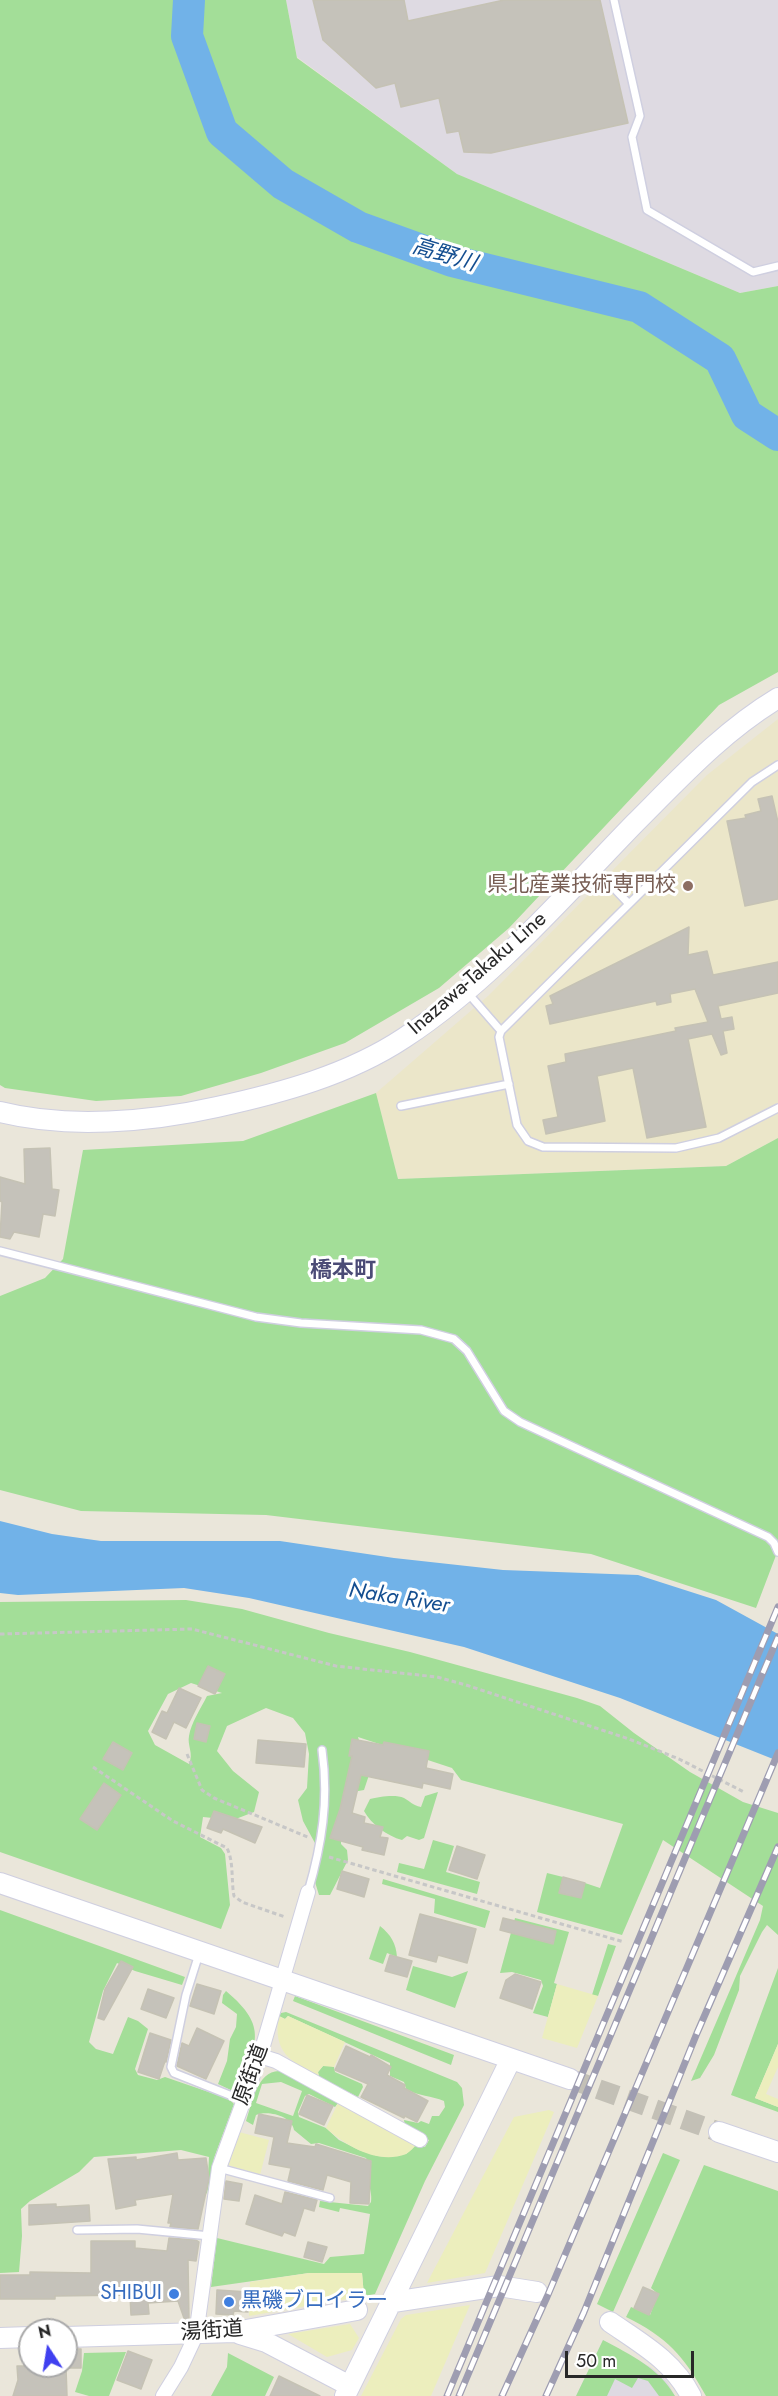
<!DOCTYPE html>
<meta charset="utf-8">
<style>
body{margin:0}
#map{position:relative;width:778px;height:2396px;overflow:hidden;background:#eae6da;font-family:Jost,sans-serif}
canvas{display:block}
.north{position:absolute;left:18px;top:2318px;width:60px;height:60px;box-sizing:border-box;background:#fff;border:2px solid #a9a9a9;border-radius:50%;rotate:348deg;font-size:16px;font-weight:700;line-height:24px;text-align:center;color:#282828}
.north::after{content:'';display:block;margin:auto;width:21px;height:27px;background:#4040f0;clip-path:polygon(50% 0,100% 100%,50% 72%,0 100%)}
.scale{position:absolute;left:565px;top:2351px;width:129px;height:27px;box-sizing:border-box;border:3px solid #282828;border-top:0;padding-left:8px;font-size:18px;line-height:21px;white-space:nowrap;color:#282828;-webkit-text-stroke:4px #fff;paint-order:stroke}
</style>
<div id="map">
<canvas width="778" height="2396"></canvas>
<div class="north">N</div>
<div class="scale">50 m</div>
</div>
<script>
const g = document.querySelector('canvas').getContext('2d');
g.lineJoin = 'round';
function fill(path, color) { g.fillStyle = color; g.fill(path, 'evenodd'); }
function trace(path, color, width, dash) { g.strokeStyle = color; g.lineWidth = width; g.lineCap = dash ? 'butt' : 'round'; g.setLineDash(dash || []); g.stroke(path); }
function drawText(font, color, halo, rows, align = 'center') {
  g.font = font + ' Jost,"Noto Sans JP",sans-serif'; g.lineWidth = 6; g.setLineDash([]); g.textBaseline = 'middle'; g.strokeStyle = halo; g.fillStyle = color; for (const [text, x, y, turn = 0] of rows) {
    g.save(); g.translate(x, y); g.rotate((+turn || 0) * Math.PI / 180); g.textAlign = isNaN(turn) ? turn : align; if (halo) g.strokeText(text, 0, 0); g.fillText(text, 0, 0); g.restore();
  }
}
const industrial = new Path2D(`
 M286,0h492v286l-38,7 -283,-119 -160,-117z
 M603,2340l49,28 15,13 8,15h-99z`);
const education = new Path2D(`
 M778,719v419l-52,28 -328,13 -22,-86 112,-97 219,-221z`);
const green = new Path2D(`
 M0,0h286l11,58 160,116 283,119 38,-7v386l-59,33 -210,223 -70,60 -94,55 -84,30 -80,23 -85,5 -91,-13 -5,-3z
 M376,1093l22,86 328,-13 52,-28v412l-22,58 -165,-54 -325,-39 -185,-4 -81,-21v-194l45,-18 18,-19 20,-109 160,-9z
 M186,1600l56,9 87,24 81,19 167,46 23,8 34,27 56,39 53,30 35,11v122l-11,-10 -5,7 -22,44 -1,14 -25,65 -14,23 -9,3 69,-161 3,-14 -100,-66 -41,95 -85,-23 10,-39 16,4 -3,16 21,5 4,-15 15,5 23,-64 -162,-44 -9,-12 -94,-31 11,38 -5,15 -17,3 -5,10 -1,41 6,6 1,10 -18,35h-11l-4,-13 -2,-21 3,-16 -13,-24 -5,-21 9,-12 2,-34 -4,-21 -12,-15 -27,-10 -39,18 -10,25 16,20 26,21 -5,20 -21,8 -30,-3 -3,20 21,11 4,6 5,51 -9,24 -221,-77v-250zM191,1683l31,10 -15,3c-6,12 -16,27 -18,40 -2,10 5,17 0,28l-34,-19 -7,-14 20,-37z
 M438,1792l-14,46 -5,2 -12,-4 -5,4c-15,-4 -31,-16 -38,-29l6,-12c9,-2 25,-5 34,-1 7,4 8,7 17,9l4,-11z
 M433,1840l21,6 -8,26 34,10 -3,12 -80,-22 2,-9 25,6z
 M383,1879l107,32 -5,17 -51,-15 1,-14 -53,-15z
 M0,1910l185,67 -3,8 -47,-14 -18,-8 -14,28 -14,51 7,7 17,5 15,-37 10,4 10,8 -13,40 3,6 19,5 8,-3 64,22 5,5 -20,54 -7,35 -4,3 -37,-2 42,-18 1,-19 -28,-7 -87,7 -15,15 -49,29 -9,8 1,27 -3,36 -19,1z
 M515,1918l54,14 -15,51 3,1 -9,33 -15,-4 10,-27 -2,-6 -29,-8 -12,1z
 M380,1926c11,9 16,17 17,31l-10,-4 -4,11 -14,-5z
 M608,1944l8,2 -18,50 -6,-1z
 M413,1966l39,11 16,-6 -13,37 -49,-18z
 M778,1968v76l-23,54 23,9v5l-47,-17z
 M226,1991c44,37 29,52 13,100l-4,1 -17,-8 9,-23 3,-22 6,-12 1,-13 -15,-11 1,-8z
 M295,1996l159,59 -3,10 -158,-64z
 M286,2012l171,70 5,6 2,17 -39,76 -50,113 -11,2 -2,-23h-53l-98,14 6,-49 107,26 6,-7 34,-3 6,-40 -30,-6 -1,4 -20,-5 1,-6 48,5 3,-4c1,-8 -1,-13 -3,-20 -2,-9 3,-15 -2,-24l-47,-15 -8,1 -17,-14c-2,-14 -26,-20 -38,-15l-3,10 -7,-4c6,-17 11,-51 34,-50l58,32 -3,4 -26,-13 -4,2 -7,16 1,5 27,11 13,12 20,10 19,6 9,1 19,-3 11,-10 8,3 4,-7 -24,-14 -1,-6 14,3 3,-2 8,3 3,-8h7l6,-9 -1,-6c-12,-5 -26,-5 -38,-12l-2,-7 -14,-6v-13l-102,-47 -3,3 -6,-3 2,-3zM281,2082l21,9 -9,25 -37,-13 6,-19z
 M329,2065l5,2 1,5 27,12 1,3 -5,10 -39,-20 -1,-5 5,-6z
 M663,2153l17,7 -67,152 -16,-8z
 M704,2165l74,26v205h-72c-22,-40 -39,-59 -80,-79l5,-10 19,8 8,-21 -7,-6z
 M603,2340c28,15 56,28 72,56h-16l-11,-15 -10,-3 -6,10 -17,-9 -8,17h-31z
 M126,2352l-17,44h-20l-14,-4 7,-21 2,-18z
 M228,2353l46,24 -9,19h-54l16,-29z`);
const sand = new Path2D(`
 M557,1984l41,12 -21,52 -35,-10z
 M279,2016l6,3 3,-3 57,26 -11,25 -11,-1 -5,6 1,5c-28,-15 -47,-25 -40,-61z
 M778,2044v23l-12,27 12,5v8l-23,-9z
 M338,2103l79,41c-3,3 -7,8 -11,10 -28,11 -60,-8 -80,-26z
 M549,2110l5,2 -69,161 -58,10 87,-166z
 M239,2132l30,8 -9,35 -32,-10z
 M309,2273h53l2,23 -115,20 1,-34z
 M470,2305l-39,91h-70l40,-77 5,-4z
 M350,2324l9,14 -7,12 -25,7 -39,-23z`);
const water = new Path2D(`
 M0,1521l52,13 49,7h179l114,17 109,12 135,5 78,25 62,34v127l-158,-63 -156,-51 -215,-49 -65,-10 -166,7 -18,-2z`);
const river = new Path2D(`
 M189,0l-2,36 35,96 61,52 75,43 94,34 187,46 81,52 27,56 31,20`);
const building = new Path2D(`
 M313,0h91l4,21 96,-21h96l28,123 -137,30 -27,-1 -5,-21 -12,2 -8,-35 -38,9 -6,-24 -19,5 -53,-48z
 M772,796l6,26v77l-33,7 -18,-85 19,-3 -1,-3 16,-4 -3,-12z
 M689,927l-1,28 19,-4 6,24 65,-13v31l-60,13 3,13 11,-2 2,12 -11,2 4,22 -6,2 -9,-21 -24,5 18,88 -59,11 -14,-70 -36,8 8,45 -59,13 -3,-14 15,-3 -10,-51 18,-4 -1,-8 111,-23 -1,-3 33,-6 -13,-33 -25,5 1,8 -14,3 -1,-4 -106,23 -4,-18 7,-2 -3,-8z
 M50,1148l2,41 7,1 -4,26 -12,-2 -4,23 -25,-5 -4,7 -10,-2 2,-35 -2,-1v-24l25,7 -1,-35z
 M208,1666l17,8 -10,20 -17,-8z
 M179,1688l22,10 -15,30 -12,-6 -8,17 -14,-7 10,-21 5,2z
 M197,1723l13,3 -4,16 -12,-3z
 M352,1739l31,6 1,-3 45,9 -3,17 27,6 -3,15 -27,-6 -1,5 -61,-13 -9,38 13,4 -1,6 19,4 -3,10 8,1 -4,17 -22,-5 1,-3 -33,-9 10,-29 12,-53h-3z
 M258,1740l48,4 -2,23 -48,-4z
 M113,1742l19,11 -9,17 -20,-11z
 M104,1783l17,12 -24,35 -17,-11z
 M214,1811l48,16 -7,16 -32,-14 -2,4 -14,-5z
 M457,1846l28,9 -8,24 -28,-9z
 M342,1871l27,8 -5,18 -27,-8z
 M563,1877l22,6 -4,15 -22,-5z
 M420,1914l56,15 -9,34 -29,-8 -2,7 -27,-7z
 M503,1918l53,13 -3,13 -53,-14z
 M390,1955l22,6 -5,16 -22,-6z
 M121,1961l12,6 -29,53 -6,-2 7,-29z
 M515,1974l26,8 -9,27 -32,-11 6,-18z
 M197,1984l24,7 -7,23 -24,-8z
 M148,1989l26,9 -8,20 -25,-9z
 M197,2028l27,13 -18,38 -29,-13 5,-23 7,3z
 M150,2033l21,7 -5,22 -1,-1 -6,18 -21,-7z
 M346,2046l24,11 1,-2 20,12 -4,8 18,10 -1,3 24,13 -11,21 -12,-6 -1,2 -43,-21 7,-13 -33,-14z
 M307,2095l26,11 -9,19 -25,-11z
 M259,2114l33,7 -5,22 28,4 1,-3 55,17 -2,43 -19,-1 1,-21 -24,-7 -4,15 -35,-9 3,-13 -22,-4 5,-27 -19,-4z
 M177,2153l1,7 28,-2 3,20 -11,51 -28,-2 1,-4h-3l5,-29 -38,6 1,5 -20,4 -8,-50 28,-2v3z
 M226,2181l16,3 -3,17 -15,-2z
 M285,2192l32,8 -3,11 -10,-3 -9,28 -11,-4 -2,4 -36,-12 9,-29 27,9z
 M56,2204v3l33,-2 1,16 -61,4v-20z
 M169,2238l27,2 3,2 -3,19 -8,-1 1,61h-4l-7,-20 -30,2 1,11 -18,1 -1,-20 -75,1v3h-55v-24h30v-3l61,1v-32h44v7l32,3z
 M308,2242l19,5 -5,15 -18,-5z
 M643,2287l16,7 -10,21 -15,-7z
 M217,2290l32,2 -1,20 -14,-1 -1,4 -17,-1z
 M66,2349h15v19h-15l1,28h-54l5,-16 -1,-14h49z
 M128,2351l24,9 -11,29 -24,-9z
 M279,2376l41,20h-50z`);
const secondaryTunnel = new Path2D(`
 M570,2079l149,53`);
const path = new Path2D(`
 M0,1634l192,-5 144,37 101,11 29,8 163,54 50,20 65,33
 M187,1754l15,36 12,8 96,40
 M93,1767l80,54 54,27c7,14 4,33 7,48l8,6 43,15
 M329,1857l295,85`);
const lane = new Path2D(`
 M614,0l26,116 -8,21 15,73 106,62 25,-6
 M778,765l-26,17 -251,249 -2,6 18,88 11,16 15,6 133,1 43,-10 59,-30
 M596,869l33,35
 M467,992l34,39
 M401,1106l108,-22
 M0,1251l256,66 45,6 120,7 33,9 13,12 37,60 16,11 248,115 6,6 4,9
 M308,1892c14,-48 21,-92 14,-142
 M199,1954l-13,41 -15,72 3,6 68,27
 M219,2168l111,30
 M77,2230l60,-1 73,7`);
const street = new Path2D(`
 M260,2056l16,5 144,79
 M163,2396l18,-29 15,-32 23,-167 41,-112 48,-164`);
const secondary = new Path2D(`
 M0,1112c67,17 150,10 217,-5 64,-14 131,-32 187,-69 87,-57 159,-141 231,-215 45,-45 88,-92 143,-125
 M0,1883l570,196
 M719,2132l59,20
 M393,2302l106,-16 38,6
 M610,2322c32,22 63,39 81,74
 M240,2334l26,8 84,44
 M66,2337l169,-5 122,-22
 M0,2338l30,-1
 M345,2396l166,-337`);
const rail = new Path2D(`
 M447,2396l331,-789
 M459,2396l319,-759
 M502,2396l45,-99 231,-544
 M546,2396l38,-84 113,-279 81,-186`);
const markers = [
 [688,886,6,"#8d6e63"],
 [174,2294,6,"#3f7fe0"],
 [229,2302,6,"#3f7fe0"]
];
const educationNames = [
 ["県北産業技術専門校",676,886]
];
const streetNames = [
 ["Inazawa-Takaku Line",478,974,-41],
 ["原街道",252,2075,-70],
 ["湯街道",212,2332,-4]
];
const shopNames = [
 ["SHIBUI",162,2294],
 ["黒磯ブロイラー",241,2302,"left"]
];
const waterNames = [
 ["高野川",444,256,17],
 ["Naka River",399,1599,9]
];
const neighbourhoodNames = [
 ["橋本町",343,1272]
];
fill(industrial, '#dedae2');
fill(education, '#ebe6c9');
fill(green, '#a3de98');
fill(sand, '#eceebd');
fill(water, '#71b2e8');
trace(river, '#71b2e8', 32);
fill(building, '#c5c2ba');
trace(building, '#c5c2b4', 1.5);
trace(secondaryTunnel, '#c3c0b6', 20, [20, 10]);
trace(lane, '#cfcfe0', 10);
trace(street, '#cfcfe0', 16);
trace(secondary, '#cfcfe0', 22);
trace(path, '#c7c7c7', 3, [4.5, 3]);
trace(lane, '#fff', 7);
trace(street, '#fff', 14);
trace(secondary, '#fff', 20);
trace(rail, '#9e9db1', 7);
trace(rail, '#fff', 4.5, [14]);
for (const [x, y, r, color] of markers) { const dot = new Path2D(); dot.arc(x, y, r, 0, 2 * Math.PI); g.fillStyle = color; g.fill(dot); trace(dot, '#fff', 2); }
drawText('21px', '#785e54', '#fff', educationNames, 'right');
drawText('21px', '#282828', '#fff', streetNames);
drawText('21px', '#366cbe', '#fff', shopNames, 'right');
drawText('italic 22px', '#144e90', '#fff', waterNames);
drawText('bold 22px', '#4b4b76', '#fff', neighbourhoodNames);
</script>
